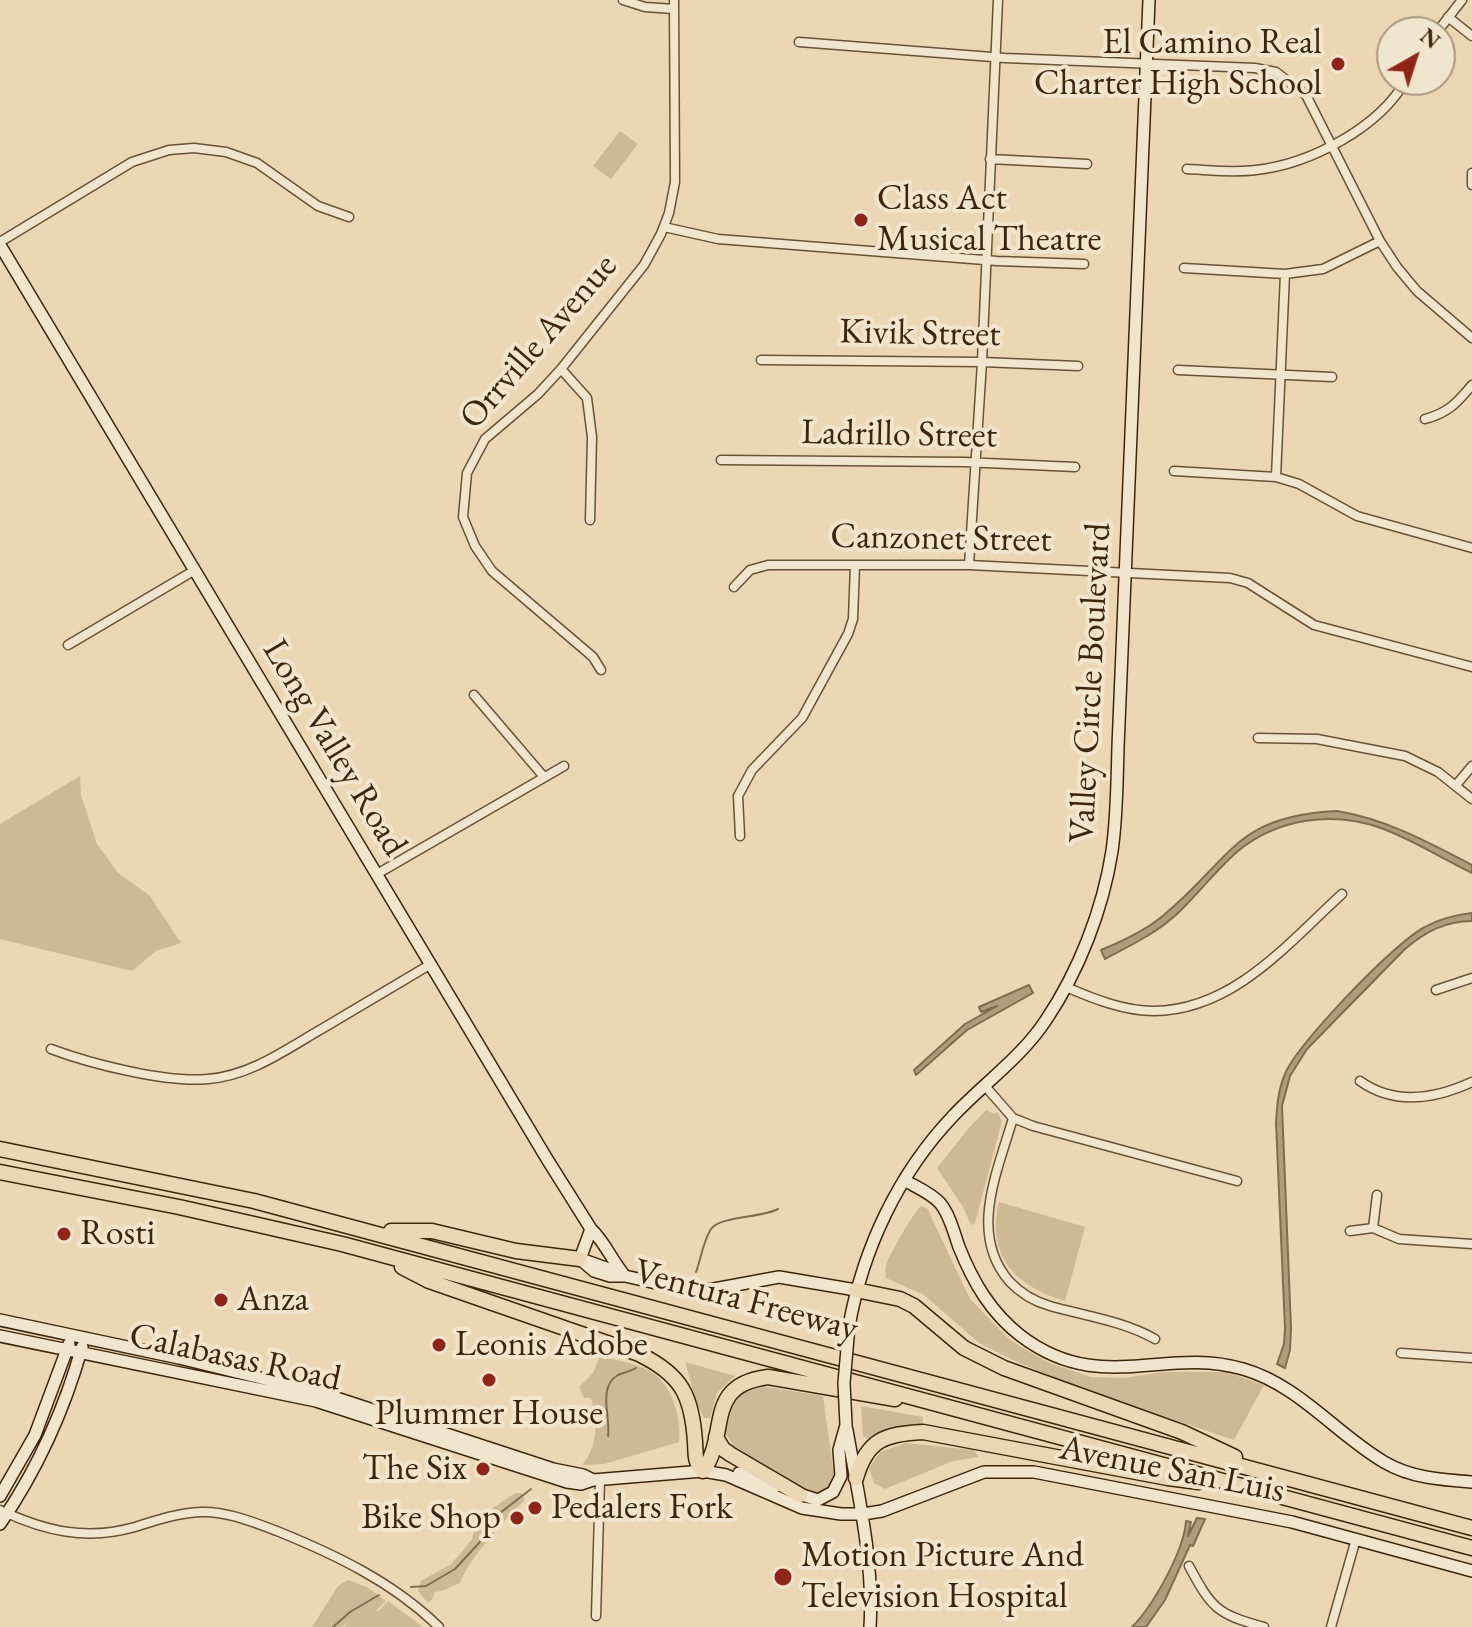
<!DOCTYPE html>
<style>
body{margin:0}
#map{position:relative;width:1472px;height:1627px;overflow:hidden;background:#ebd7b3;font-family:"EB Garamond",serif}
canvas{display:block}
.north{position:absolute;left:1376px;top:16px;width:80px;height:80px;box-sizing:border-box;background:#f2e5ce;border:2px solid #aa9980;border-radius:50%;rotate:39deg;font-size:22px;font-weight:700;line-height:32px;text-align:center;color:#3e260b}
.north::after{content:'';display:block;margin:auto;width:28px;height:36px;background:#8f2418;clip-path:polygon(50% 0,100% 100%,50% 72%,0 100%)}
</style>
<div id="map">
<canvas width="1472" height="1627"></canvas>
<div class="north">N</div>
</div>
<script>
const g = document.querySelector('canvas').getContext('2d');
g.lineJoin = 'round';
function fill(path, color) { g.fillStyle = color; g.fill(path, 'evenodd'); }
function trace(path, color, width, dash) { g.strokeStyle = color; g.lineWidth = width; g.lineCap = dash ? 'butt' : 'round'; g.setLineDash(dash || []); g.stroke(path); }
function drawText(font, color, halo, rows, align = 'center') {
  g.font = font + ' "EB Garamond",serif'; g.lineWidth = 8; g.setLineDash([]); g.textBaseline = 'middle'; g.strokeStyle = halo; g.fillStyle = color; for (const [text, x, y, turn = 0] of rows) {
    g.save(); g.translate(x, y); g.rotate((+turn || 0) * Math.PI / 180); g.textAlign = isNaN(turn) ? turn : align; if (halo) g.strokeText(text, 0, 0); g.fillText(text, 0, 0); g.restore();
  }
}
const green = new Path2D(`
 M620,131l18,13 -27,35 -18,-13z
 M80,776l1,19 16,49 21,29 31,22 32,48 -25,8 -24,20 -132,-32v-115z
 M986,1110l8,4 3,-2 5,9 -27,102 -4,2 -8,-18 -26,-39 31,-39z
 M999,1202l86,25 -20,74c-50,-15 -79,-45 -66,-99z
 M921,1206l6,2 43,91 40,41 37,22 44,15 33,1 39,-6h63l38,13 -30,55 -157,-53 -64,-27 -34,-17 -55,-48 -38,-17c-1,-6 -1,-7 0,-13 2,-8 29,-55 35,-59z
 M600,1356c15,4 34,7 48,14 24,12 34,48 31,72l-75,22 -22,1c16,-19 16,-43 9,-67h-7l-5,-11 14,-14z
 M685,1362l50,14 -18,17 -7,25h-6l-8,-17z
 M754,1385l69,11 11,79 -2,13 -19,7 -78,-46 -10,-17 9,-32z
 M861,1406l62,11 -1,10 -26,3 -28,9 -5,-3z
 M906,1443l67,7 6,7 -26,4 -68,28 -11,-6 -5,-15 11,-16z
 M515,1493h6l4,7c-17,16 -58,61 -65,83l-18,8 -7,1 -3,8 -5,2 -9,-11 3,-10 30,-17 10,-11 11,-14 5,-20z
 M348,1580l19,7 19,14 -11,11 -11,4 16,-6 8,-9 35,26h-79l6,-6 -8,6h-30l26,-41z`);
const water = new Path2D(`
 M1337,811c49,8 91,31 135,54v8c-31,-15 -62,-35 -94,-46 -47,-16 -101,-8 -140,24 -22,19 -39,42 -60,62 -21,20 -47,32 -73,46l-4,-9c22,-9 46,-20 64,-36 68,-57 70,-98 172,-103z
 M1472,913v8c-27,0 -47,11 -67,28l-98,100 -17,27 -8,30 9,222 -1,22 -5,18 -8,-4 7,-20 1,-16 -9,-205c1,-17 2,-33 9,-49 12,-30 110,-132 140,-147 14,-8 30,-12 47,-14z
 M1029,985l4,8 -66,37 -51,45 -2,-5 51,-46 32,-18 -16,6 -2,-5z
 M1197,1518l8,1 -12,27 -3,-1 -25,55 -19,27h-14c21,-21 52,-76 54,-106l5,1 -3,14z`);
const stream = new Path2D(`
 M696,1272c5,-13 7,-31 15,-43 9,-13 50,-11 67,-20
 M608,1436c3,-18 -11,-49 10,-61 6,-3 12,-3 18,-7
 M411,1587l15,-1 29,-17 24,-26 21,-30 31,-24
 M333,1627l17,-15 29,-17`);
const street = new Path2D(`
 M623,0l22,7 29,2
 M1448,17l24,19
 M1437,32l25,-32
 M799,42l206,16 250,10 21,4 30,23 74,146 17,26 20,24 55,47
 M990,159l97,5
 M1187,169c22,1 47,4 69,1 54,-6 123,-42 150,-90
 M1472,173v12
 M664,227l54,12 279,22 87,3
 M0,242l132,-80 37,-12 25,-2 32,4 31,11 61,43 31,11
 M1184,268l101,6 38,-5 57,-28
 M761,360l221,2 96,4
 M561,369l26,29 5,39 -2,83
 M1178,370l154,7
 M1425,419c23,-6 32,-16 47,-34
 M721,460l243,2 111,5
 M1174,471l102,6 23,7 58,32 115,32
 M1276,477l9,-203
 M969,565l13,-203 16,-362
 M734,587l16,-17 18,-5h201l261,13 18,5 66,42 158,42
 M68,645l127,-75
 M601,670l-8,-13 -101,-86 -17,-25 -12,-29 4,-44 18,-34 53,-45 23,-25 83,-104 17,-31 8,-21 6,-31 -1,-182
 M474,695l70,82
 M1258,738l59,1 88,17 33,16 34,27
 M1456,785l16,-19
 M740,836l-2,-40 14,-26 50,-52 46,-84 5,-15 2,-54
 M377,874l187,-108
 M1066,987c28,12 58,24 88,24 80,-1 134,-68 188,-117
 M1436,990l36,-12
 M51,1049c40,15 115,34 157,30 43,-3 80,-31 117,-52 35,-21 71,-42 106,-63
 M1360,1081c35,25 75,18 112,1
 M985,1086l28,32 20,8 204,55
 M1013,1118c-15,53 -45,115 -4,163 12,13 24,20 41,25 36,10 73,15 105,33
 M1373,1228l4,-33
 M1350,1231l23,-3 26,11 73,5
 M1401,1353l71,5
 M0,1510c45,21 86,31 135,17 22,-7 42,-14 66,-15 25,-1 52,10 76,19 59,24 116,51 162,96
 M1189,1566c23,43 28,48 75,61
 M596,1616l4,-136
 M1331,1627l25,-88`);
const secondary = new Path2D(`
 M0,245l547,914 44,70c14,13 21,32 34,47
 M904,1180c12,7 27,13 36,23 10,12 14,30 19,44 14,35 32,66 62,89 79,60 143,10 222,33 56,16 92,64 141,93 27,16 58,18 88,20
 M580,1259l14,12 16,5h15l62,14 27,-1 65,-12 77,13
 M580,1259l11,-30
 M581,1259l36,13
 M0,1320l179,38 139,34 235,77 30,6 10,5
 M849,1326c14,-77 49,-152 104,-210 31,-33 68,-58 93,-96 33,-49 57,-111 66,-169 5,-34 5,-70 6,-104l31,-747
 M0,1336l316,65 251,81 14,2 12,-4 110,-9 23,4 76,33 39,6h22l19,-3 102,-39h50l258,50 180,49
 M847,1430c11,65 27,130 23,197
 M739,1473l37,13
 M796,1493l22,7 15,-8 8,-16 -2,-26 7,-25
 M0,1496l35,-61 34,-91
 M0,1524c37,-54 64,-113 82,-177`);
const highway = new Path2D(`
 M0,1149l254,52 1218,327
 M0,1172l179,35 163,37 1130,304
 M391,1231h41l84,20 64,8
 M402,1267l27,14 210,73c43,21 53,42 56,88 1,13 -1,19 8,29 27,-37 0,-86 65,-94l127,22
 M856,1290l44,9 14,7 50,42 40,20 178,64 53,25
 M716,1437l7,12 7,5 70,41
 M856,1478c11,-38 28,-44 67,-46l245,46 31,4`);
const secondaryBridge = new Path2D(`
 M846,1425l-2,-42 5,-57`);
const markers = [
 [1338,64,8,"#8f2418"],
 [861,220,8,"#8f2418"],
 [64,1234,8,"#8f2418"],
 [221,1300,8,"#8f2418"],
 [439,1345,8,"#8f2418"],
 [489,1380,8,"#8f2418"],
 [483,1469,8,"#8f2418"],
 [535,1508,8,"#8f2418"],
 [517,1518,8,"#8f2418"],
 [783,1577,10,"#8f2418"]
];
const poiNames = [
 ["El Camino Real",1322,43,"right"],
 ["Charter High School",1322,84,"right"],
 ["Class Act",877,199],
 ["Musical Theatre",877,240],
 ["Rosti",80,1234],
 ["Anza",237,1300],
 ["Leonis Adobe",455,1345],
 ["Plummer House",489,1414,"center"],
 ["The Six",467,1469,"right"],
 ["Pedalers Fork",551,1508],
 ["Bike Shop",501,1518,"right"],
 ["Motion Picture And",801,1556],
 ["Television Hospital",801,1597]
];
const streetNames = [
 ["Kivik Street",920,334,1],
 ["Orrville Avenue",539,342,-49],
 ["Ladrillo Street",899,435,1],
 ["Canzonet Street",941,539,1],
 ["Valley Circle Boulevard",1091,683,-87],
 ["Long Valley Road",334,748,59],
 ["Ventura Freeway",746,1301,15],
 ["Calabasas Road",235,1358,12],
 ["Avenue San Luis",1172,1470,11]
];
fill(green, '#ceb996');
fill(water, '#b09b7a');
trace(water, '#826c4e', 2);
trace(stream, '#826c4e', 2);
trace(street, '#695235', 11);
trace(secondary, '#3e260b', 14);
trace(highway, '#3e260b', 17);
trace(street, '#f2e5ce', 8);
trace(secondary, '#f2e5ce', 11);
trace(highway, '#ebd7b3', 14);
trace(secondaryBridge, '#3e260b', 14, []);
trace(secondaryBridge, '#f2e5ce', 11);
for (const [x, y, r, color] of markers) { const dot = new Path2D(); dot.arc(x, y, r, 0, 2 * Math.PI); g.fillStyle = color; g.fill(dot); trace(dot, '#f2e5ce', 3); }
drawText('36px', '#3e260b', '#f2e5ce', poiNames, 'left');
drawText('36px', '#3e260b', '#f2e5ce', streetNames);
</script>
